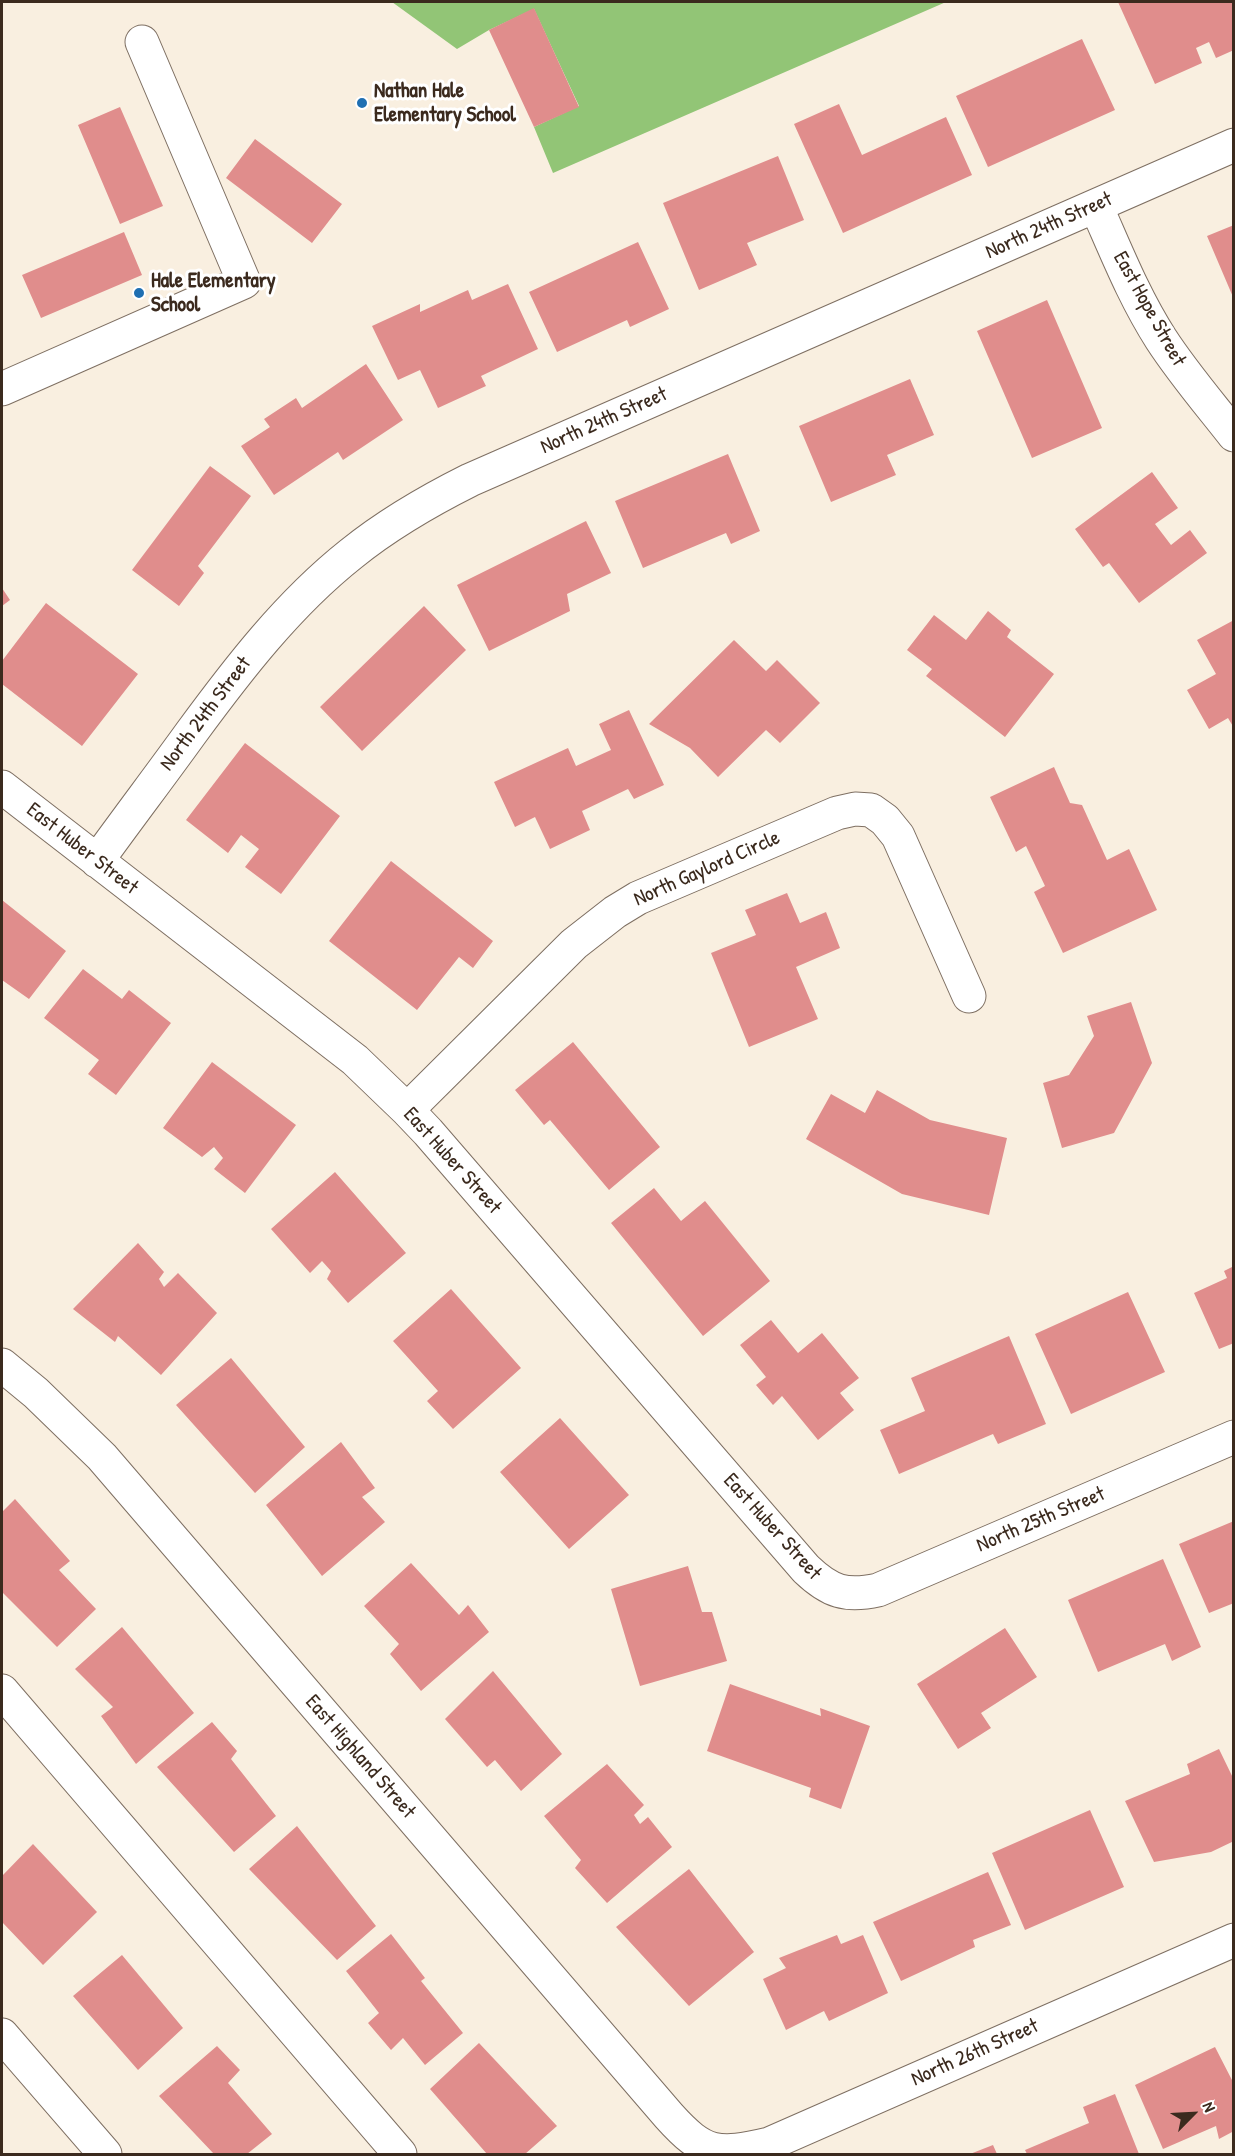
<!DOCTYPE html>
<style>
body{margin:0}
#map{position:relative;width:1235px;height:2156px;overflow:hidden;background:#f9efe0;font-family:"Patrick Hand",sans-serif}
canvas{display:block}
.frame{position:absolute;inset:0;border:3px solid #3b2a1e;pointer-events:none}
.north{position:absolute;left:1163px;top:2084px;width:60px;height:60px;-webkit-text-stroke:4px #fff;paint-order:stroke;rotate:66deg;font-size:16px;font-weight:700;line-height:24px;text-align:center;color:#3b2a1e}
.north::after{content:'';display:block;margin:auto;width:21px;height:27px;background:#3b2a1e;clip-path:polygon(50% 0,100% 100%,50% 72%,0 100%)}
</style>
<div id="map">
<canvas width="1235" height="2156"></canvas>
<div class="frame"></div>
<div class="north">N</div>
</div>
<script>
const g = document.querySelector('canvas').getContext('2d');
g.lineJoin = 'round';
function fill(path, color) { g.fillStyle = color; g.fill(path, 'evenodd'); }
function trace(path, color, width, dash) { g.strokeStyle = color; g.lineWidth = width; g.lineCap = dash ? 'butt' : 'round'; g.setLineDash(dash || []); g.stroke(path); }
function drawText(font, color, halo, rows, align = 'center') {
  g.font = font + ' "Patrick Hand",sans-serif'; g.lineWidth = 6; g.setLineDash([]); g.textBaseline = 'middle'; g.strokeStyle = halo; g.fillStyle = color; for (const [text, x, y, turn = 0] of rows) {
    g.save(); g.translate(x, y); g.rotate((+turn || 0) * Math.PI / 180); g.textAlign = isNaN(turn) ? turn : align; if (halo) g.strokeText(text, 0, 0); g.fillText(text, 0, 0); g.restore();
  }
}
const green = new Path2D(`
 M392,2h554l-393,171 -19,-46 45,-21 -45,-97 -45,21 -32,19z`);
const building = new Path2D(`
 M1118,2h114l2,48 -18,8 -7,-16 -13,6 6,15 -47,21z
 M534,8l45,99 -45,20 -45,-97z
 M1082,39l33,71 -127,57 -32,-71z
 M839,104l23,51 84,-38 26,58 -129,58 -49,-109z
 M120,107l43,99 -43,18 -42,-99z
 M255,139l87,65 -30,39 -86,-65z
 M778,156l26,64 -57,23 10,22 -58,25 -36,-87z
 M1234,225v72h-1l-26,-61z
 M124,232l18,43 -101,43 -19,-43z
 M638,242l31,67 -39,18 -3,-7 -70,32 -28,-60z
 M508,284l30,65 -57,27 5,10 -48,22 -18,-38 -22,10 -26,-54 48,-22v8l48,-22 4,10z
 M1047,300l55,128 -70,30 -55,-127z
 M366,364l37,56 -60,40 -5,-8 -64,43 -33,-49 29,-19 -6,-8 32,-21 6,10z
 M910,379l24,56 -47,20 9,20 -65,27 -32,-76z
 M728,454l32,77 -29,13 -5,-11 -83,35 -28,-67z
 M210,466l41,30 -53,70 6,7 -25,33 -47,-36z
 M1152,472l26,36 -23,16 16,21 19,-15 17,23 -68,50 -30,-40 -6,4 -28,-38z
 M586,521l25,52 -44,21 3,17 -81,40 -32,-66z
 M2,588l8,12 -8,6z
 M46,603l92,71 -56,72 -80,-62v-23z
 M424,606l42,44 -104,101 -42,-44z
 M988,611l23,19 -4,7 47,37 -49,63 -79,-61 6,-7 -25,-19 27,-35 32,25z
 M1234,620v108l-6,-10 -19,11 -22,-39 29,-16 -19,-34z
 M734,640l32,31 11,-11 43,43 -40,40 -14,-13 -48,47 -28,-29 -41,-24z
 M629,710l35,75 -30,14 -6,-10 -46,22 8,19 -40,19 -15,-32 -20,10 -21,-45 74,-34 8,18 35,-16 -12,-26z
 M245,743l95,73 -59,78 -36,-27 14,-18 -18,-14 -13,18 -42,-33z
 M1054,767l16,36 12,2 25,55 22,-11 28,61 -94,43 -29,-61 11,-6 -19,-40 -10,6 -26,-55z
 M391,861l102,80 -20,27 -14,-11 -42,53 -88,-69z
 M787,893l13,30 26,-11 14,36 -44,19 22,52 -69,28 -38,-94 45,-18 -11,-25z
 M2,900l64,51 -37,48 -27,-19z
 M83,969l39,30 7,-9 42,33 -55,72 -28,-21 11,-14 -55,-42z
 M1131,1002l21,61 -38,70 -52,15 -19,-65 26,-8 25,-39 -7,-20z
 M573,1042l87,105 -51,43 -59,-70 -6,5 -29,-35z
 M212,1062l84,63 -51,68 -31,-24 9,-11 -9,-11 -12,10 -39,-29z
 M877,1090l53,30 77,18 -18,77 -87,-21 -96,-55 25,-45 34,19z
 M335,1172l71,81 -58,50 -21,-24 4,-8 -9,-10 -12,12 -39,-44z
 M654,1188l27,33 24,-20 65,80 -67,55 -92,-113z
 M138,1243l26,29 -5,7 5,8 14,-14 39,40 -56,62 -43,-39 -3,6 -42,-33z
 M1234,1266v77l-15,6 -25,-56 33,-15 -3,-7z
 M451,1289l70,79 -68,61 -26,-28 11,-10 -45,-50z
 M1128,1292l37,80 -94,42 -36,-80z
 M771,1320l27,33 24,-20 37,45 -19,15 14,17 -36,30 -36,-44 -9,9 -17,-20 10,-8 -26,-32z
 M1009,1336l37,88 -48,20 -5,-10 -94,40 -19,-44 45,-19 -14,-33z
 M231,1358l74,89 -50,46 -79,-88z
 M560,1418l69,77 -60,54 -69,-77z
 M341,1442l34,46 -13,9 23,25 -63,54 -56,-71z
 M15,1499l55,62 -11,9 37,39 -39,38 -55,-55v-80z
 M1234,1521v82l-25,10 -30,-69z
 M1163,1559l38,88 -29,14 -7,-17 -67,28 -30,-72z
 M411,1563l48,52 9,-10 21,27 -68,59 -31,-37 9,-10 -35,-38z
 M688,1566l14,46h10l15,49 -87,25 -29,-97z
 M122,1627l72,86 -58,51 -35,-48 12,-9 -38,-38z
 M1005,1628l32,49 -56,36 10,15 -33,21 -41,-65z
 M493,1671l69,83 -41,37 -26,-31 -8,7 -42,-48z
 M730,1684l91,32 -1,-8 50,18 -29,83 -32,-12 2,-9 -104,-37z
 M212,1722l25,29 -6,8 45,57 -42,36 -77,-85z
 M1219,1749l15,31v61l-23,11 -57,10 -29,-61 65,-27 -3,-10z
 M607,1764l37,41 -10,10 6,9 8,-7 24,30 -65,56 -32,-35 6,-8 -37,-44z
 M1090,1810l34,77 -99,43 -33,-77z
 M297,1826l79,100 -39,34 -88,-91z
 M33,1844l64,68 -54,53 -41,-43v-46z
 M689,1869l65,83 -65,54 -73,-79z
 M988,1872l23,53 -38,15 2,7 -74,34 -28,-59z
 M391,1934l34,44 -4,3 42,52 -38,32 -22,-27 -12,12 -23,-27 11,-10 -33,-42z
 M837,1935l4,9 22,-9 25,58 -59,28 -5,-10 -38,19 -23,-51 23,-11 -7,-10z
 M122,1955l61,73 -45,42 -65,-74z
 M479,2043l78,83 -32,28h-38l-57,-65z
 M217,2046l23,24 -12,13 44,51 -25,20h-33l-55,-58z
 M1215,2047l19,37v47l-15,8 -3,-13 -53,23 -28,-64z
 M1115,2094l24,60h-112l-2,-4 64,-27 -6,-16z
 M993,2145l4,9h-27z`);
const minor = new Path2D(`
 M1096,206c20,45 38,91 65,133 22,34 48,64 73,96
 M2,389l242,-107 -102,-240
 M2,787l353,273 52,50 21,22 378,437c24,23 40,28 72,21l356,-153
 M97,861c31,-43 63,-85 94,-128 47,-64 97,-129 160,-179 37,-30 77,-53 119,-74l764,-335
 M407,1110l167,-166 41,-32 23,-14 199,-85 18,-4 16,1 14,10 13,16 71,160
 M2,1365l34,28 66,64 567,659c35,39 49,40 100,28l465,-204
 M2,1691l398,463
 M2,2035l103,119`);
const markers = [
 [362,103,6,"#1f6fb2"],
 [139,293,6,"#1f6fb2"]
];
const poiNames = [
 ["Nathan Hale",374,91],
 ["Elementary School",374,115],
 ["Hale Elementary",151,281],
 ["School",151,305]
];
const streetNames = [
 ["North 24th Street",1049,226,-24],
 ["East Hope Street",1149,309,61],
 ["North 24th Street",604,421,-24],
 ["North 24th Street",206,714,-53],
 ["East Huber Street",82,849,38],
 ["North Gaylord Circle",707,869,-24],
 ["East Huber Street",452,1161,48],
 ["North 25th Street",1041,1520,-23],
 ["East Huber Street",772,1527,48],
 ["East Highland Street",360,1757,49],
 ["North 26th Street",975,2053,-24]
];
fill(green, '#92c576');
fill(building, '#e08d8c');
trace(minor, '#7e6f62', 35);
trace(minor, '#fff', 33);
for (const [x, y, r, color] of markers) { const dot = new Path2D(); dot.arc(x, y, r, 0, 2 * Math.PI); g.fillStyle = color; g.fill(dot); trace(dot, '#fff', 2); }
drawText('bold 21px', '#3b2a1e', '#fff', poiNames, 'left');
drawText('21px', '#3b2a1e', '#fff', streetNames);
</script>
